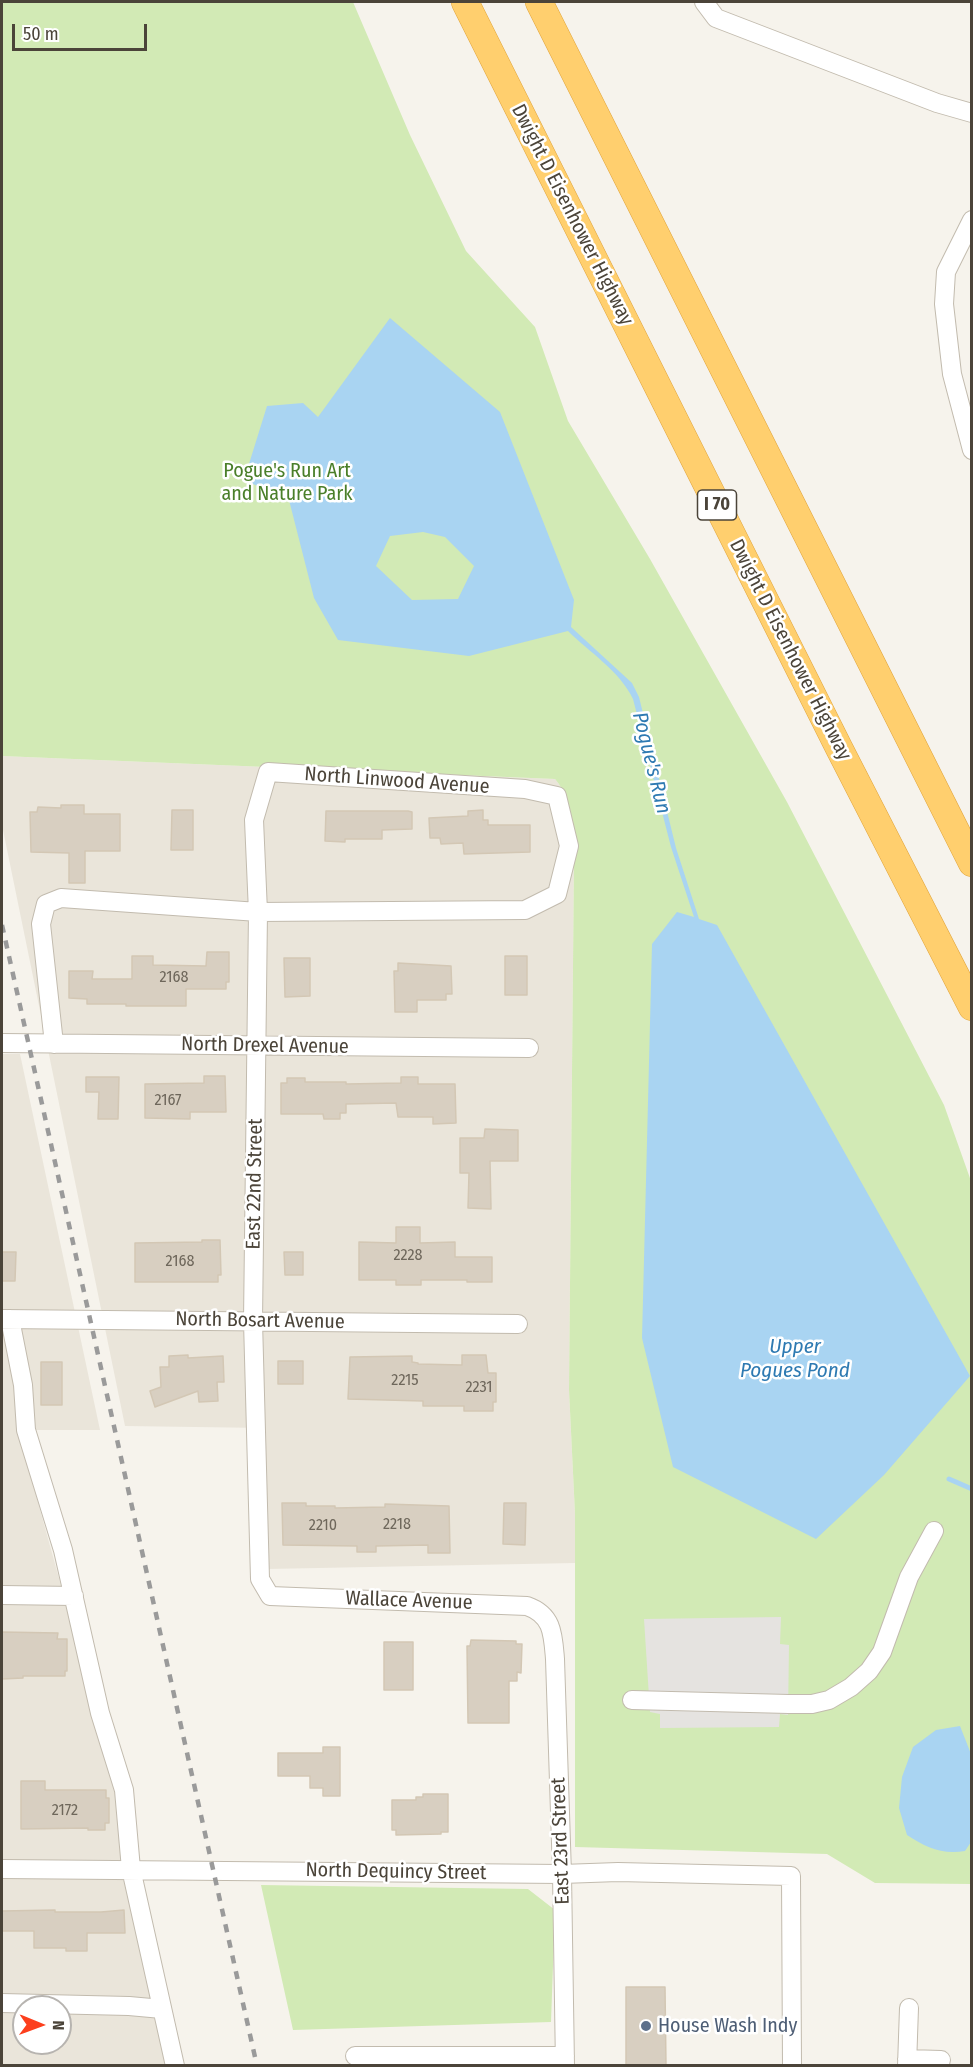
<!DOCTYPE html>
<style>
body{margin:0}
#map{position:relative;width:973px;height:2067px;overflow:hidden;background:#f6f3ec;font-family:"Fira Sans Condensed",sans-serif}
canvas{display:block}
.frame{position:absolute;inset:0;border:3px solid #4b4439;pointer-events:none}
.north{position:absolute;left:12px;top:1995px;width:60px;height:60px;box-sizing:border-box;background:#fff;border:2px solid #b7b4b0;border-radius:50%;rotate:91deg;font-size:16px;font-weight:700;line-height:24px;text-align:center;color:#4b4439}
.north::after{content:'';display:block;margin:auto;width:21px;height:27px;background:#fc3f1d;clip-path:polygon(50% 0,100% 100%,50% 72%,0 100%)}
.scale{position:absolute;left:12px;top:24px;width:135px;height:27px;box-sizing:border-box;border:3px solid #4b4439;border-top:0;padding-left:8px;font-size:18px;line-height:21px;white-space:nowrap;color:#4b4439;-webkit-text-stroke:4px #fff;paint-order:stroke}
</style>
<div id="map">
<canvas width="973" height="2067"></canvas>
<div class="frame"></div>
<div class="north">N</div>
<div class="scale">50 m</div>
</div>
<script>
const g = document.querySelector('canvas').getContext('2d');
g.lineJoin = 'round';
function fill(path, color) { g.fillStyle = color; g.fill(path, 'evenodd'); }
function trace(path, color, width, dash) { g.strokeStyle = color; g.lineWidth = width; g.lineCap = dash ? 'butt' : 'round'; g.setLineDash(dash || []); g.stroke(path); }
function drawText(font, color, halo, rows, align = 'center') {
  g.font = font + ' "Fira Sans Condensed",sans-serif'; g.lineWidth = 5; g.setLineDash([]); g.textBaseline = 'middle'; g.strokeStyle = halo; g.fillStyle = color; for (const [text, x, y, turn = 0] of rows) {
    g.save(); g.translate(x, y); g.rotate((+turn || 0) * Math.PI / 180); g.textAlign = isNaN(turn) ? turn : align; if (halo) g.strokeText(text, 0, 0); g.fillText(text, 0, 0); g.restore();
  }
}
const residential = new Path2D(`
 M2,756l553,23 7,9 6,14 4,22 2,35 -5,531 6,124v49l-308,6 -2,-141 -140,-2 -123,-601z
 M2,1054h18l80,376h-82l100,362 53,273 -169,1zM24,2007h36v36h-36z`);
const green = new Path2D(`
 M2,2h351l57,133 56,116 69,76 33,94 82,138 137,243 157,303 27,76v703l-96,-1 -48,-29 -252,-7v-333l-6,-124 5,-531c-2,-28 0,-58 -19,-80l-553,-23z
 M261,1885l267,4 27,21 -4,112 -258,8z`);
const parking = new Path2D(`
 M781,1617l-1,27 9,1 -1,70 -8,-1 -1,13 -119,1v-14l-10,-2 -6,-93z`);
const water = new Path2D(`
 M390,318l110,94 74,188 -3,27 61,56 7,14 37,151 23,71 18,6 253,451 -86,99 -68,64 -143,-72 -31,-129 10,-394 25,-32 17,5 -23,-70 -38,-148c-13,-28 -44,-47 -65,-68l-99,25 -131,-16 -24,-42 -25,-98 -45,-20 23,-74 36,-3 15,14zM423,532l22,5 29,29 -16,33 -46,1 -36,-34 14,-30z
 M960,1726l11,28v88l-6,9c-23,4 -40,-4 -58,-16l-8,-27 3,-31 11,-30 23,-17z`);
const stream = new Path2D(`
 M949,1479l23,10`);
const building = new Path2D(`
 M61,805h23v9h36v37h-35v32h-16v-30l-38,-1 -1,-40h7l1,-5 23,1z
 M172,810h21v40h-22z
 M483,810v10h5v5h42v27l-66,2 -1,-11 -22,1 -1,-6h-10l-1,-20 39,-2v-5z
 M326,811h82l4,1v17l-30,1v9h-37v3l-20,-1z
 M207,952h22v30h-3v7h-40v17h-60v-2h-39v-5l-18,-1v-27h24l-1,8h40v-23h21v9l53,1z
 M505,956h22v39h-22z
 M284,958h26v38l-25,1z
 M398,963l53,3 1,28h-6v6h-29v12h-22l-1,-41h4z
 M204,1076h21l1,36h-36v7l-45,-1v-34l59,-1z
 M86,1077h33l-1,42h-20l1,-27h-13z
 M401,1077h17v7h37l1,39 -23,1v-7h-35l-2,-14 -50,1v9h-6v6h-16l-1,-5h-42v-31h6v-5h18v4h41v2l55,-1z
 M485,1129l33,1v31h-28l1,48 -23,-1 1,-35h-9v-35h24z
 M396,1227h24v16l35,-1v15h37v25h-25v-2h-46v5h-25v-5h-37v-38l37,1z
 M202,1240h18l1,35h-3v7h-83v-39l67,-1z
 M2,1252h14l-1,29h-13z
 M284,1252h19v23h-18z
 M188,1355v3l35,-2 1,26h-7l1,19 -19,1 -1,-11 -43,16 -5,-16 11,-4 -1,-20h9v-11z
 M462,1355h24l2,18h8v29h-3v9h-29v-5h-41v-5l-75,-2 2,-42 62,-1v6l6,1v1l44,1z
 M278,1361h25v23h-25z
 M41,1362h21v43h-21z
 M282,1503h24v3h29v2l50,-1v-3l64,2 1,47h-22v-8l-52,1v6h-19v-6l-74,-1z
 M504,1503h22l-1,42 -22,-1z
 M2,1632l56,1 -1,6h10v32h-2v5h-42v2l-21,1z
 M471,1640l45,1v3h6l-1,29 -4,-1v9h-8v42h-41l-1,-77h3z
 M384,1642h29v48h-29z
 M323,1747h17v49h-17v-8h-13v-12h-32v-23h45z
 M21,1781h24v9h61v8h3v25h-4v7h-17v-2l-67,1z
 M423,1794h25v38h-7v2l-45,1v-5h-4v-30h24v-3h7z
 M55,1910v2h46l23,-2 1,23h-38v18h-21v-3h-32v-17h-32v-20z
 M626,1987h39l1,79h-40z`);
const minor = new Path2D(`
 M704,2l12,16 221,85 35,10
 M972,220l-26,52 -2,32 8,70 20,76
 M2,1043l527,5
 M54,1044l-13,-120 5,-20 15,-6 197,14 267,-2 32,-16 12,-48 -12,-50 -32,-7 -257,-17 -14,48 4,92 -5,409 7,258 10,17 257,10c26,9 26,29 28,53l7,215 3,192
 M2,1319l516,5
 M10,1319l13,66 3,45 37,120 37,163 24,77 7,79 44,197
 M2,1595l72,1
 M632,1700l157,4h23l17,-4 22,-13 18,-16 13,-19 27,-75 25,-46
 M2,1869l560,5 56,-2 173,4 1,190
 M2,2003l127,3 33,3
 M355,2056h210
 M907,2059l34,1
 M907,2066l2,-58`);
const highway = new Path2D(`
 M465,2l374,746 133,259
 M539,2l433,861`);
const rail = new Path2D(`
 M2,925l255,1141`);
const markers = [
 [646,2026,6,"#5c6f8a"]
];
const numberNames = [
 ["2168",174,978],
 ["2167",168,1101],
 ["2228",408,1256],
 ["2168",180,1262],
 ["2215",405,1381],
 ["2231",479,1388],
 ["2218",397,1525],
 ["2210",323,1526],
 ["2172",65,1811]
];
const shields = [
 [717,505,39]
];
const shieldNames = [
 ["I 70",717,505]
];
const streetNames = [
 ["Dwight D Eisenhower Highway",572,215,63],
 ["Dwight D Eisenhower Highway",790,650,63],
 ["North Linwood Avenue",397,781,4],
 ["North Drexel Avenue",265,1046,1],
 ["East 22nd Street",255,1184,-89],
 ["North Bosart Avenue",260,1321,1],
 ["Wallace Avenue",409,1601,2],
 ["East 23rd Street",561,1841,-92],
 ["North Dequincy Street",396,1872,1]
];
const parkNames = [
 ["Pogue's Run Art",287,471],
 ["and Nature Park",287,494]
];
const serviceNames = [
 ["House Wash Indy",658,2026]
];
const waterNames = [
 ["Pogue's Run",651,763,76],
 ["Upper",795,1347],
 ["Pogues Pond",795,1371]
];
fill(residential, '#eae5da');
fill(green, '#d2eab5');
fill(parking, '#e5e3e0');
fill(water, '#a9d4f2');
trace(stream, '#a9d4f2', 5);
fill(building, '#d8cfc1');
trace(building, '#d3c7b4', 1.5);
trace(minor, '#c2bbae', 20);
trace(highway, '#e0a43c', 28);
trace(minor, '#fff', 18);
trace(highway, '#ffcf6e', 27);
trace(rail, '#9a9a9a', 4.5, [8, 8]);
for (const [x, y, r, color] of markers) { const dot = new Path2D(); dot.arc(x, y, r, 0, 2 * Math.PI); g.fillStyle = color; g.fill(dot); trace(dot, '#fff', 2); }
drawText('16px', '#6e675b', null, numberNames);
for (const [x, y, w] of shields) { const box = new Path2D(); box.roundRect(x - w / 2, y - 15, w, 30, 4.5); g.fillStyle = '#fff'; g.fill(box); trace(box, '#4b4439', 1.5); }
drawText('bold 18px', '#4b4439', null, shieldNames);
drawText('20px', '#4b4439', '#fff', streetNames);
drawText('20px', '#4a7f2a', '#fff', parkNames);
drawText('20px', '#4e5e75', '#fff', serviceNames, 'left');
drawText('italic 21px', '#2e7ab2', '#fff', waterNames);
</script>
